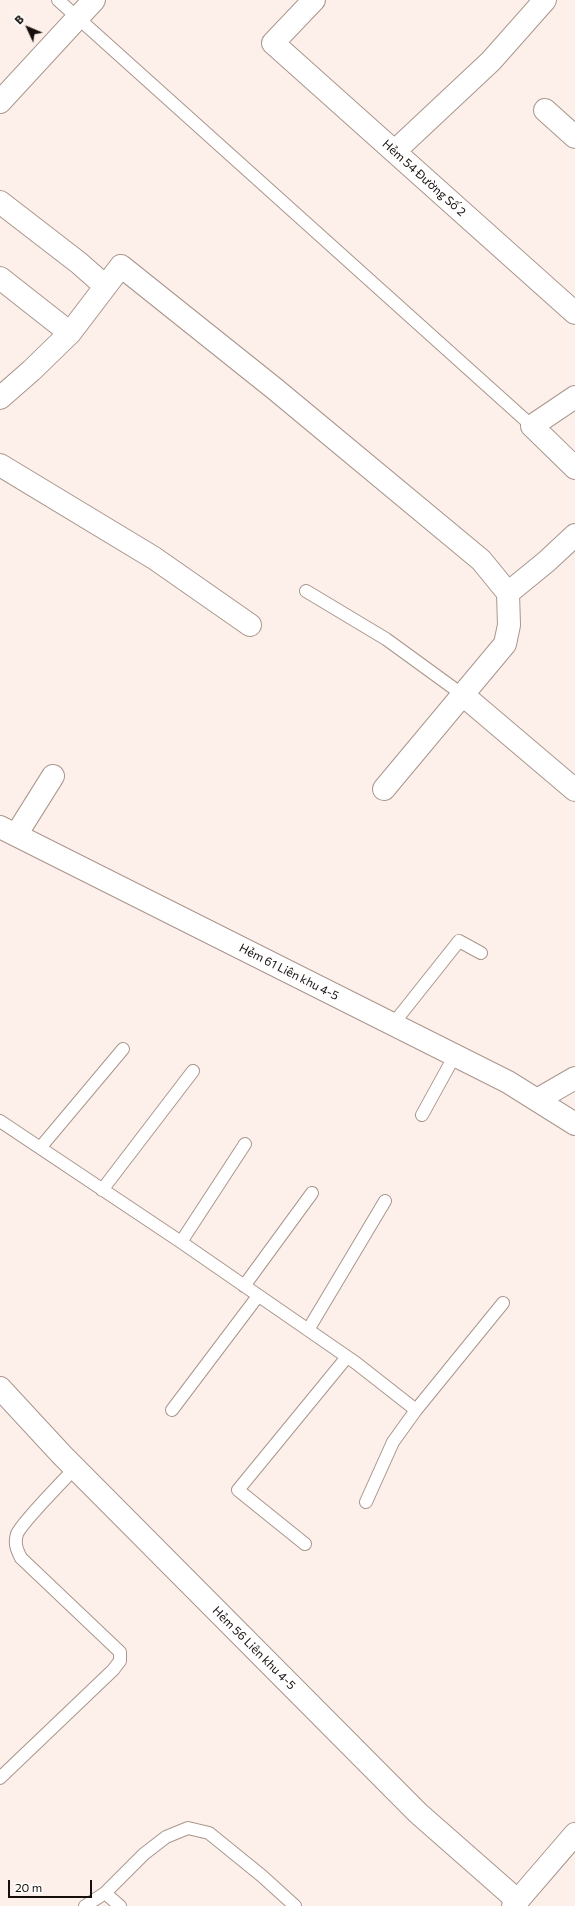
<!DOCTYPE html>
<meta charset="utf-8">
<style>
body{margin:0}
#map{position:relative;width:575px;height:1906px;overflow:hidden;background:#fdf0eb;font-family:Commissioner,sans-serif}
canvas{display:block}
.north{position:absolute;left:8px;top:8px;width:40px;height:40px;-webkit-text-stroke:3px #fff;paint-order:stroke;rotate:314deg;font-size:11px;font-weight:700;line-height:16px;text-align:center;color:#160f0c}
.north::after{content:'';display:block;margin:auto;width:14px;height:18px;background:#160f0c;clip-path:polygon(50% 0,100% 100%,50% 72%,0 100%)}
.scale{position:absolute;left:8px;top:1880px;width:84px;height:18px;box-sizing:border-box;border:2px solid #160f0c;border-top:0;padding-left:5px;font-size:12px;line-height:14px;white-space:nowrap;color:#160f0c;-webkit-text-stroke:3px #fff;paint-order:stroke}
</style>
<div id="map">
<canvas width="575" height="1906"></canvas>
<div class="north">B</div>
<div class="scale">20 m</div>
</div>
<script>
const g = document.querySelector('canvas').getContext('2d');
g.lineJoin = 'round';
function trace(path, color, width, dash) { g.strokeStyle = color; g.lineWidth = width; g.lineCap = dash ? 'butt' : 'round'; g.setLineDash(dash || []); g.stroke(path); }
function drawText(font, color, halo, rows, align = 'center') {
  g.font = font + ' Commissioner,sans-serif'; g.lineWidth = 3; g.setLineDash([]); g.textBaseline = 'middle'; g.strokeStyle = halo; g.fillStyle = color; for (const [text, x, y, turn = 0] of rows) {
    g.save(); g.translate(x, y); g.rotate((+turn || 0) * Math.PI / 180); g.textAlign = isNaN(turn) ? turn : align; if (halo) g.strokeText(text, 0, 0); g.fillText(text, 0, 0); g.restore();
  }
}
const service = new Path2D(`
 M58,0l474,426
 M306,591l80,48 77,56
 M393,1024l66,-83 22,12
 M422,1115l33,-60
 M0,1121l181,121 175,121 60,47
 M40,1148l83,-99
 M102,1190l91,-119
 M181,1242l64,-98
 M244,1286l68,-93
 M308,1330l77,-129
 M172,1410l86,-114
 M366,1502l27,-60 23,-32 87,-107
 M305,1544l-67,-54 109,-133
 M0,1778l113,-108 7,-9v-9l-99,-94c-4,-8 -7,-14 -4,-24 5,-12 47,-54 58,-66
 M105,1893l15,13
 M85,1906l20,-13 39,-39 22,-17 22,-9 21,5 53,43 33,30`);
const minor = new Path2D(`
 M314,0l-41,43 302,270
 M0,102l94,-102
 M545,110l30,27
 M395,151l96,-90 54,-61
 M0,202l79,61 26,23
 M0,278l70,55
 M575,397l-43,29 43,42
 M0,398l32,-28 38,-37 51,-67 154,123 206,171 27,33 38,-31 29,-27
 M0,465l154,93 96,67
 M463,695l112,95
 M384,789l121,-145 4,-19 -1,-32
 M0,827l508,255 67,42
 M16,835l37,-59
 M537,1100l38,-22
 M0,1388l62,67 356,358 99,87`);
const tertiary = new Path2D(`
 M513,1906l62,-72`);
const streetNames = [
 ["Hẻm 54 Đường Số 2",424,178,42],
 ["Hẻm 61 Liên khu 4-5",289,972,27],
 ["Hẻm 56 Liên khu 4-5",254,1648,45]
];
trace(service, '#a9968d', 14);
trace(minor, '#a9968d', 24);
trace(tertiary, '#a9968d', 24);
trace(service, '#fff', 12);
trace(minor, '#fff', 22);
trace(tertiary, '#fff', 22);
drawText('12px', '#160f0c', '#fff', streetNames);
</script>
